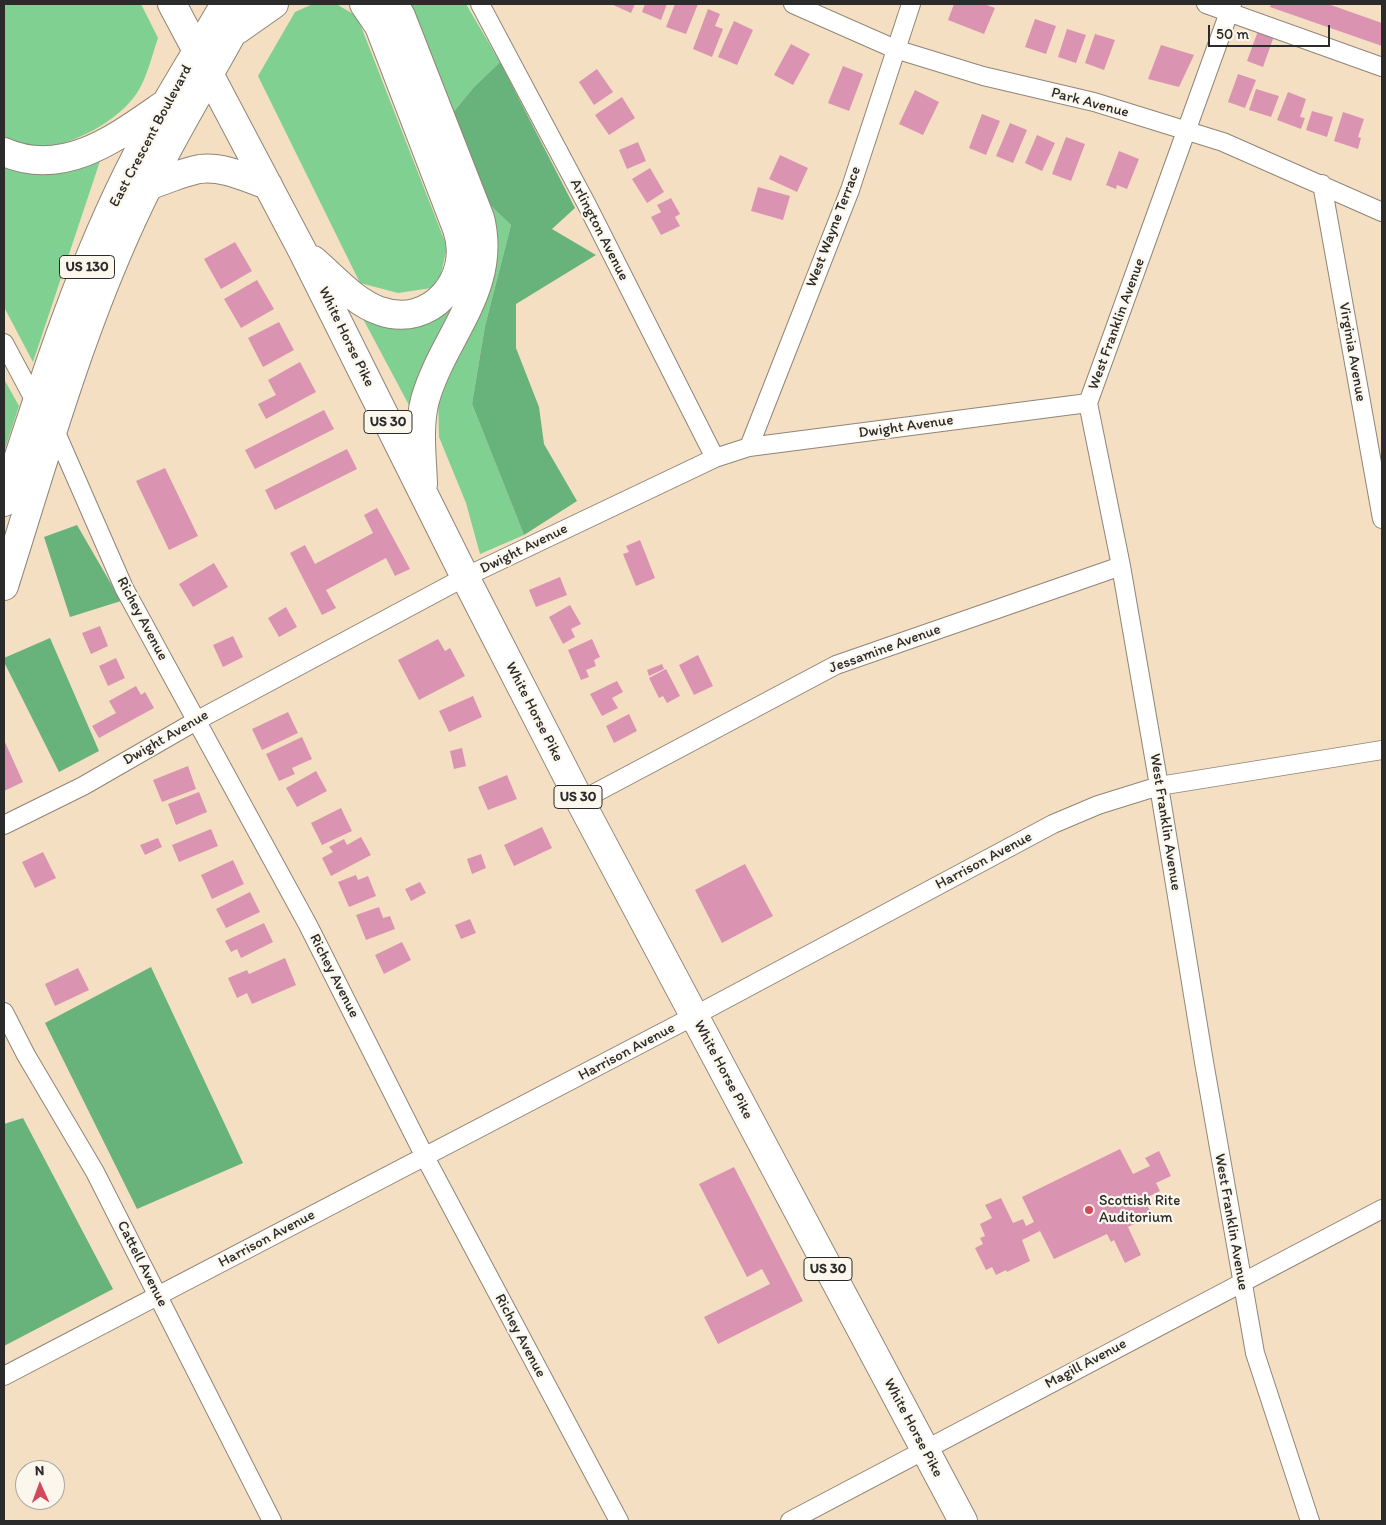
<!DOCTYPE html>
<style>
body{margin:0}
#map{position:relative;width:1386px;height:1525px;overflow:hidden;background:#f4dfc3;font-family:Itim,sans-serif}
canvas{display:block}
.frame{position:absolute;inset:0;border:5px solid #2b2b2b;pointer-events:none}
.north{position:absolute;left:15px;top:1460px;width:50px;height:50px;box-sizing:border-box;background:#fbf7ec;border:1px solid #a8a59f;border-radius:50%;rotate:358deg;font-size:14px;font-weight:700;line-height:20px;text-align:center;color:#2b2b2b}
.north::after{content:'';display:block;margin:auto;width:18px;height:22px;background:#d1495b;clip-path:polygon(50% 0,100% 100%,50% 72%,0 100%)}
.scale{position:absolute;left:1208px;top:25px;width:122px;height:22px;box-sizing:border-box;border:2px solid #2b2b2b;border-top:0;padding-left:6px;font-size:15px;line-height:18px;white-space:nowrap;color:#2b2b2b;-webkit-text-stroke:4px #fbf7ec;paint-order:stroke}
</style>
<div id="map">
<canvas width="1386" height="1525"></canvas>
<div class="frame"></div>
<div class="north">N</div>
<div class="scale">50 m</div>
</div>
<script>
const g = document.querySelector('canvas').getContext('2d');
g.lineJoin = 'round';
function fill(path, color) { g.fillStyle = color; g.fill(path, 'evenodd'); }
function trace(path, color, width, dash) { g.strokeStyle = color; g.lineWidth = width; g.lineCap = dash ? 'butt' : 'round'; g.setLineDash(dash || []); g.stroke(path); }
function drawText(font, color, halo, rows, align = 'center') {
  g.font = font + ' Itim,sans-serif'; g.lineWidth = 4.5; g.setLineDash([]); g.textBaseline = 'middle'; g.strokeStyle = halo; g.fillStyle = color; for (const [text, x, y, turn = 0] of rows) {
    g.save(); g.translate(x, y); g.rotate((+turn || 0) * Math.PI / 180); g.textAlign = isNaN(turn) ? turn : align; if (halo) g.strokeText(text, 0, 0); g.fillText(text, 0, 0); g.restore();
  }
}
const green = new Path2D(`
 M4,4h137l17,34c-6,17 -11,40 -21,55 -18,28 -69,56 -103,54 -10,-1 -21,-5 -30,-7z
 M313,4h23l21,12 90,231 -9,40 -40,6 -38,-10 -102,-207 37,-64z
 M409,4h57l34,58 -26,25 -23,28z
 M101,158l-68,204 -29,-55v-145z
 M490,205l21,20 -26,101 -13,78 52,131 -44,19 -14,-51 -27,-66 -1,-43 56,-137z
 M457,305l-47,102 -49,-92 76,-3z
 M4,379l15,27 -15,46z`);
const forest = new Path2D(`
 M500,62l75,146 -23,21 44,26 -80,49v44l23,59 5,37 33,57 -53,34 -52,-131 13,-78 26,-101 -21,-20 -39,-90 23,-28z
 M77,525l44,76 -51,16 -26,-80z
 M50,638l49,113 -40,21 -55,-110v-4z
 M151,967l92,196 -106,46 -92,-186z
 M23,1118l90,171 -109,57v-222z`);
const building = new Path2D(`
 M611,4h24l-4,9z
 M645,4h22l-6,16 -19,-8z
 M675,4h23l-12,30 -20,-7z
 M954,4h30l11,4 -11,26 -36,-14z
 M1271,4h57l54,19v23l-112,-39z
 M708,9l12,5 -5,12 8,3 -11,28 -19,-8z
 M1035,19l21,7 -10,28 -21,-7z
 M734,21l19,9 -16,35 -19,-8z
 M1067,29l19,6 -10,28 -18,-6z
 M1258,31l16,5 -11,31 -16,-6z
 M1095,34l20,6 -11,30 -19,-7z
 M791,44l19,10 -17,31 -19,-10z
 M1161,45l33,10 -15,32 -31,-8z
 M843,66l20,8 -14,37 -21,-8z
 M597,69l16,23 -19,13 -15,-23z
 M1238,74l18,6 -11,28 -17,-6z
 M1256,89l23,7 -8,21 -22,-7z
 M915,90l24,12 -16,33 -24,-11z
 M1288,92l18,7 -6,18 5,1 -4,11 -24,-9z
 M622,97l13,21 -26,17 -14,-20z
 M1312,111l21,6 -6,20 -21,-7z
 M1343,112l21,7 -6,18 3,1 -3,11 -24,-8z
 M982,114l18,7 -14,34 -17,-7z
 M1010,123l17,7 -14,33 -17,-7z
 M1037,135l18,8 -13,28 -17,-8z
 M1066,137l19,7 -14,37 -19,-7z
 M638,142l8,19 -19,8 -8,-19z
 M1119,151l20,8 -12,30 -10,-4 -1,4 -10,-4z
 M780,155l28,13 -11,24 -28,-13z
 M650,168l14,24 -17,11 -15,-24z
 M758,187l32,9 -7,24 -32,-9z
 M671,198l9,16 -5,3 5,9 -19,9 -10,-18 10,-5 -4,-7z
 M235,242l17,29 -31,18 -17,-30z
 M257,280l17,29 -33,19 -17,-29z
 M279,322l15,28 -31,17 -15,-29z
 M300,362l16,30 -50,27 -8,-15 18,-9 -8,-15z
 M324,410l10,19 -79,40 -10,-19z
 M347,449l10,20 -82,41 -10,-20z
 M165,468l33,68 -29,14 -33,-69z
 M377,508l33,61 -15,7 -9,-18 -60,32 10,18 -14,7 -32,-62 15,-8 10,19 58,-31 -9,-18z
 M640,540l15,38 -19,8 -13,-32 6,-2 -3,-6z
 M214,563l14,24 -35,20 -14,-23z
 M560,577l7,18 -31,12 -7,-17z
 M570,605l11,19 -10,5 4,8 -12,7 -14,-27z
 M286,607l11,20 -18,10 -11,-19z
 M100,626l8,20 -17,8 -9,-21z
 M233,636l10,21 -20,10 -10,-22z
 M438,639l7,12 5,-3 15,28 -46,24 -21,-40z
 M592,639l8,18 -6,3 2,6 -10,4 3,7 -8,3 -13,-30z
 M698,655l15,31 -19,9 -15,-30z
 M116,658l9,20 -17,8 -9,-20z
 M662,664l2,5 -15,7 -2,-6z
 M666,669l14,27 -13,7 -4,-7 -4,2 -10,-20z
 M617,681l6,11 -11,6 6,10 -16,8 -12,-22z
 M136,686l5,9 4,-3 9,16 -55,30 -7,-12 24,-13 -7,-12z
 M473,696l9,21 -33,15 -10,-21z
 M288,712l10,21 -36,17 -10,-21z
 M629,714l8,17 -23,12 -8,-17z
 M302,737l10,22 -20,9 3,6 -16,7 -13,-27z
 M4,740l19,42 -19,9z
 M462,748l4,18 -12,3 -4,-18z
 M188,766l8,23 -34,13 -9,-22z
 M316,771l11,20 -30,16 -11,-19z
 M507,775l10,24 -29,11 -10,-23z
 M199,792l8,20 -31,13 -8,-21z
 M341,808l11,23 -30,14 -11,-22z
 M542,827l10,21 -38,18 -10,-21z
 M211,829l7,17 -39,16 -7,-17z
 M361,837l10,18 -40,21 -9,-18 11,-6 -4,-5 15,-8 3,6z
 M158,838l4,9 -17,8 -5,-10z
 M43,852l13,26 -21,10 -13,-26z
 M481,854l5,14 -14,6 -5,-15z
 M233,860l11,24 -32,15 -11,-24z
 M745,864l28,52 -51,27 -27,-53z
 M356,875l2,5 10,-4 8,20 -27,11 -11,-25z
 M420,882l6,11 -15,8 -6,-12z
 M250,892l10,20 -34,16 -10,-19z
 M379,907l4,11 7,-2 5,13 -29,11 -10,-25z
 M470,919l6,14 -15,6 -6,-14z
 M264,923l9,19 -32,16 -4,-9 -6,3 -6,-11z
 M402,942l9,18 -27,14 -9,-19z
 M285,958l11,27 -44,19 -5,-11 -10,5 -9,-20 19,-8 2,4z
 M78,968l11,22 -34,16 -10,-22z
 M1120,1149l13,25 17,-8 -5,-8 14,-7 12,25 -15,7 4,8 -16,8 8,16 -24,12 13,28 -16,8 -11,-23 -3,2 -4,-8 -53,25 -14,-28 -18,9 8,21 -23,11 -1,-2 -10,5 -4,-8 -6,3 -11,-22 8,-4 -3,-6 5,-2 -5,-12 12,-6 -7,-13 16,-7 12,25 10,-4 3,7 8,-4 -12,-25z
 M734,1167l69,134 -85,43 -14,-27 66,-33 -8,-15 -15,8 -48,-93z`);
const street = new Path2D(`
 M480,4l107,201 128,253
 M793,4l102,45 88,27 111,26 129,40 159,70
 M1206,4l176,63
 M1232,4l-144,399 33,163 38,220 45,276 51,291 55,168
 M1322,184l60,335
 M4,343l32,60
 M54,428l70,160 184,337 117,232 194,364
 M749,447l101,-257 61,-186
 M580,801l256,-136 285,-99
 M4,825l79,-39 113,-65 269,-144 250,-119 34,-11 339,-44
 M4,1012l22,43 69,117 177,349
 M4,1376l690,-360 359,-192 45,-19 61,-19 223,-36
 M790,1521l592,-312`);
const primary = new Path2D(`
 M172,4l25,47`);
const highway = new Path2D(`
 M394,4l7,12 79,202c18,71 -37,118 -55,182 -7,27 -3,56 -2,84
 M237,30l37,-26
 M197,51l106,201 162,325 115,224 383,720
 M4,152c59,26 112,-14 158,-46
 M148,186c17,-6 35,-14 52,-17 23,-3 47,9 68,16
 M313,260c20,17 42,43 67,51 51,18 94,-33 77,-82l-78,-203 -15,-22
 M4,502c38,-117 76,-237 133,-347 27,-51 59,-101 88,-151
 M4,586c39,-123 74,-249 128,-366 34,-75 78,-144 116,-216`);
const markers = [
 [1089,1210,5,"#d1495b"]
];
const shields = [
 [87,267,55],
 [388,422,48],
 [578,797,48],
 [828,1269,48]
];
const shieldNames = [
 ["US 130",87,267],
 ["US 30",388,422],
 ["US 30",578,797],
 ["US 30",828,1269]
];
const streetNames = [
 ["Park Avenue",1090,103,15],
 ["East Crescent Boulevard",151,136,-62],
 ["West Wayne Terrace",834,227,-69],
 ["Arlington Avenue",599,230,63],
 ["West Franklin Avenue",1117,324,-70],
 ["White Horse Pike",346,337,64],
 ["Virginia Avenue",1352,352,80],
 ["Dwight Avenue",906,427,-8],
 ["Dwight Avenue",524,549,-26],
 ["Richey Avenue",142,619,62],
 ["Jessamine Avenue",885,649,-20],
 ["White Horse Pike",534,712,63],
 ["Dwight Avenue",166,738,-30],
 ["West Franklin Avenue",1165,822,81],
 ["Harrison Avenue",984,861,-28],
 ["Richey Avenue",334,976,63],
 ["Harrison Avenue",627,1052,-28],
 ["White Horse Pike",723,1070,62],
 ["West Franklin Avenue",1231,1222,80],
 ["Harrison Avenue",267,1239,-28],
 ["Cattell Avenue",142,1264,63],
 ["Richey Avenue",520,1336,62],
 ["Magill Avenue",1086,1364,-28],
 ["White Horse Pike",913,1428,62]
];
const poiNames = [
 ["Scottish Rite",1099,1201],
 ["Auditorium",1099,1218]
];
fill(green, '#80d091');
fill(forest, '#68b27b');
fill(building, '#da94b2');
trace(street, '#908577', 20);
trace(primary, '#908577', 30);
trace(highway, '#908577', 30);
trace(street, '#fff', 18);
trace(primary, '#fff', 28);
trace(highway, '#fff', 28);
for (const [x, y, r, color] of markers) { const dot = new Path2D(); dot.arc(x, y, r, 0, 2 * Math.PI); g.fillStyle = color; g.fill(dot); trace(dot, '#fbf7ec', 2); }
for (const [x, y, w] of shields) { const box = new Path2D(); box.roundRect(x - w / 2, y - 11.5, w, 23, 4); g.fillStyle = '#fbf7ec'; g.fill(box); trace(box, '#2b2b2b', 1); }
drawText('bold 14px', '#2b2b2b', null, shieldNames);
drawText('15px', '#2b2b2b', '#fbf7ec', streetNames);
drawText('15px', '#2b2b2b', '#fbf7ec', poiNames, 'left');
</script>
